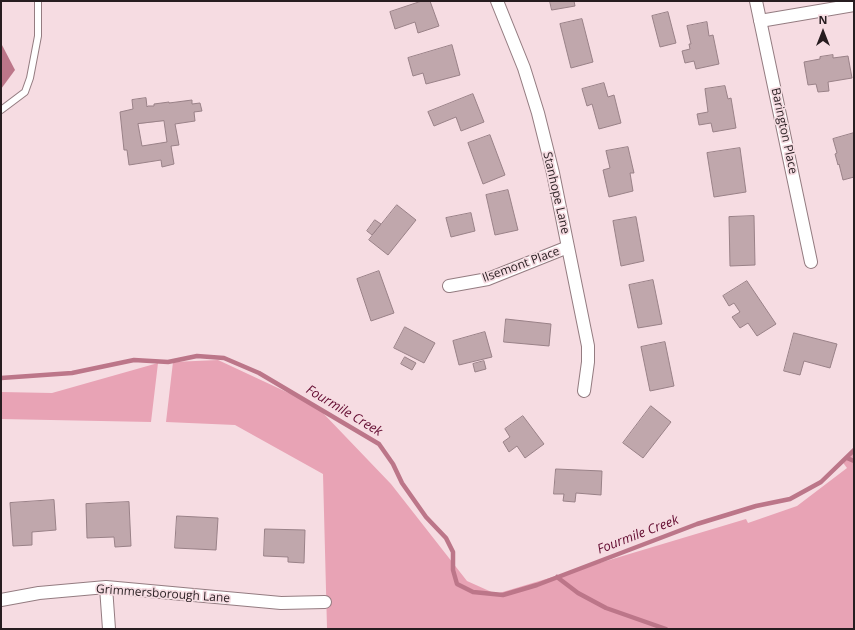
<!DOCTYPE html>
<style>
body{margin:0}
#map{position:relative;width:855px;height:630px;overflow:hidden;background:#f6dce2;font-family:"Open Sans",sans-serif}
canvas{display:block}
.frame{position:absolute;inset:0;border:2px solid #271d20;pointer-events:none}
.north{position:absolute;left:803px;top:12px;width:40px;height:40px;-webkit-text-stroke:3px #f6dce2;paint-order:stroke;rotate:0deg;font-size:11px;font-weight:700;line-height:16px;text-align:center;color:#271d20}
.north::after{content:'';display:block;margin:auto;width:14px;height:18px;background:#271d20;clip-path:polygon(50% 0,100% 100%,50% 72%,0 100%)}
</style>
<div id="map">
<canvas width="855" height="630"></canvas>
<div class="frame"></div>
<div class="north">N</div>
</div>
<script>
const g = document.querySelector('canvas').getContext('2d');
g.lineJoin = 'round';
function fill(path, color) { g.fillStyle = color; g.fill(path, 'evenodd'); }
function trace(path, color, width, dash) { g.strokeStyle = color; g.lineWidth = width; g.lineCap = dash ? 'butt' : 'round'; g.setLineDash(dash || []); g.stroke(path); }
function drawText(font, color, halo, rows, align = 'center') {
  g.font = font + ' "Open Sans",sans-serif'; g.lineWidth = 3.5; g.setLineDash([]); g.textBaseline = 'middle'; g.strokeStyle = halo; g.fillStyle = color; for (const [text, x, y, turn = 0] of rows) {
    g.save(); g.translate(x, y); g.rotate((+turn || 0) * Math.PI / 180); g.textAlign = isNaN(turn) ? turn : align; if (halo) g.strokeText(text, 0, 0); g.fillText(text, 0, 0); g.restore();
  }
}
const green = new Path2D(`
 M218,360l90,42 14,10 69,72 76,97 29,13 250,-75 2,4 49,-17 50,-38 -6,-8 13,-11v180h-524l-3,-1 -4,-154 -88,-49 -69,-3 7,-60z
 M158,363l-7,59 -150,-3v-27l51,1z`);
const water = new Path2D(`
 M2,45l13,25 -14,19v-43z`);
const stream = new Path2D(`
 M1,378l71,-5 62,-13 34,2 29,-6 27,2 35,15 120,71 14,20 9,19 24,34 20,21 7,14v18l4,14 16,8 30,3 34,-10 160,-61 59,-18 34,-7 31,-17 33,-32
 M847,458l7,3
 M557,577l21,16 28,15 60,21`);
const building = new Path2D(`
 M422,1h8l9,25 -21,7 -3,-11 -20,7 -5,-17z
 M550,1h24l1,5 -23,4z
 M668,12l8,31 -16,4 -8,-31z
 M582,19l11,43 -22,6 -11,-44z
 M707,22l2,14 4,-1 6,29 -23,5 -2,-8 -9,2 -3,-12 8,-2 -1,-5h2l-4,-18z
 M452,45l8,30 -34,9 -3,-11 -10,3 -5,-18z
 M833,55v3l15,-2 4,22 -24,4 1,9 -11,1 -2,-8 -8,1 -4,-23 16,-3v-2z
 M604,83l4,14 6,-2 7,28 -22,6 -7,-25 -5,2 -5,-17z
 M725,86l3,13 3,-1 5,30 -23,4 -2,-9 -12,2 -2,-11 11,-2 -3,-23z
 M473,94l11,28 -23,9 -5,-14 -22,9 -6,-14z
 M146,98l1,9 1,-1h6v-2l15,-2v1l23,-3v4l8,-1 2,8 -8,1 1,9 -20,3 4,21 -8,1 3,18 -12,3 -1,-7 -32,5 -2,-15h-3l-4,-38 13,-3 -1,-9zM164,121l3,21 -25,4 -4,-22z
 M854,133v44l-11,3 -4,-16 -1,1 -3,-11 2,-1 -4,-14z
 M490,135l15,40 -22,9 -15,-41z
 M628,147l6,26h-4l3,18 -24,6 -6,-27 7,-2 -4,-17z
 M740,148l6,44 -32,5 -7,-44z
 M508,190l10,40 -23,5 -9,-40z
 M397,205l19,15 -28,35 -19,-15z
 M471,213l4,18 -24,6 -5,-19z
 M754,216l1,49 -25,1 -1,-49z
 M636,217l8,44 -23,5 -8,-45z
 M375,220l6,4 -9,11 -5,-4z
 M379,271l15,42 -23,8 -14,-42z
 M653,280l9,44 -24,4 -9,-43z
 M747,281l29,43 -19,12 -9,-13 -8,5 -8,-11 8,-5 -6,-9 -5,3 -6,-10z
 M506,319l45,5 -2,22 -45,-4z
 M405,327l30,16 -11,20 -30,-15z
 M485,332l7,25 -33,8 -6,-24z
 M794,333l43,11 -7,24 -26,-7 -4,14 -16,-4z
 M665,342l9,44 -24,5 -9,-44z
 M405,357l11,6 -4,7 -11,-6z
 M484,361l2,8 -11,3 -2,-8z
 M651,406l20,16 -28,36 -20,-15z
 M523,416l21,28 -19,14 -8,-12 -8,6 -6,-10 7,-5 -5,-8z
 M556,469l46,2 -1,24 -25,-2 -1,9 -12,-1 1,-7h-10z
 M54,500l2,30 -24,2v13l-19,1 -3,-43z
 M129,502l2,44 -16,1 -1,-10 -27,1 -1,-34z
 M177,516l41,2 -2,32 -41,-2z
 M265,529l40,1 -1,33 -16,-1v-5l-24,-1z`);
const service = new Path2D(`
 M1,110l24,-18 5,-14 8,-42v-35`);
const minor = new Path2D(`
 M497,1l27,67 14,45 15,60 35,173v16l-4,29
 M756,1l55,261
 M760,21l94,-16
 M449,286l39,-7 80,-32
 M106,587l3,42
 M1,600l38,-7 67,-6 175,16 44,-1`);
const streetNames = [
 ["Barington Place",784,131,78],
 ["Stanhope Lane",556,193,77],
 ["Ilsemont Place",521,265,-20],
 ["Grimmersborough Lane",163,594,4]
];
const waterNames = [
 ["Fourmile Creek",344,411,31],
 ["Fourmile Creek",638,535,-21]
];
fill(green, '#e8a3b5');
fill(water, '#bc7689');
trace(stream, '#bc7689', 4.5);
fill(building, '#c0a7ac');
trace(building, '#998187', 1);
trace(service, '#947c81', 8);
trace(minor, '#947c81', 14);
trace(service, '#fff', 6);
trace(minor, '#fff', 12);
drawText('12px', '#271d20', '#f6dce2', streetNames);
drawText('italic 13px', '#630b30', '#f6dce2', waterNames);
</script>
